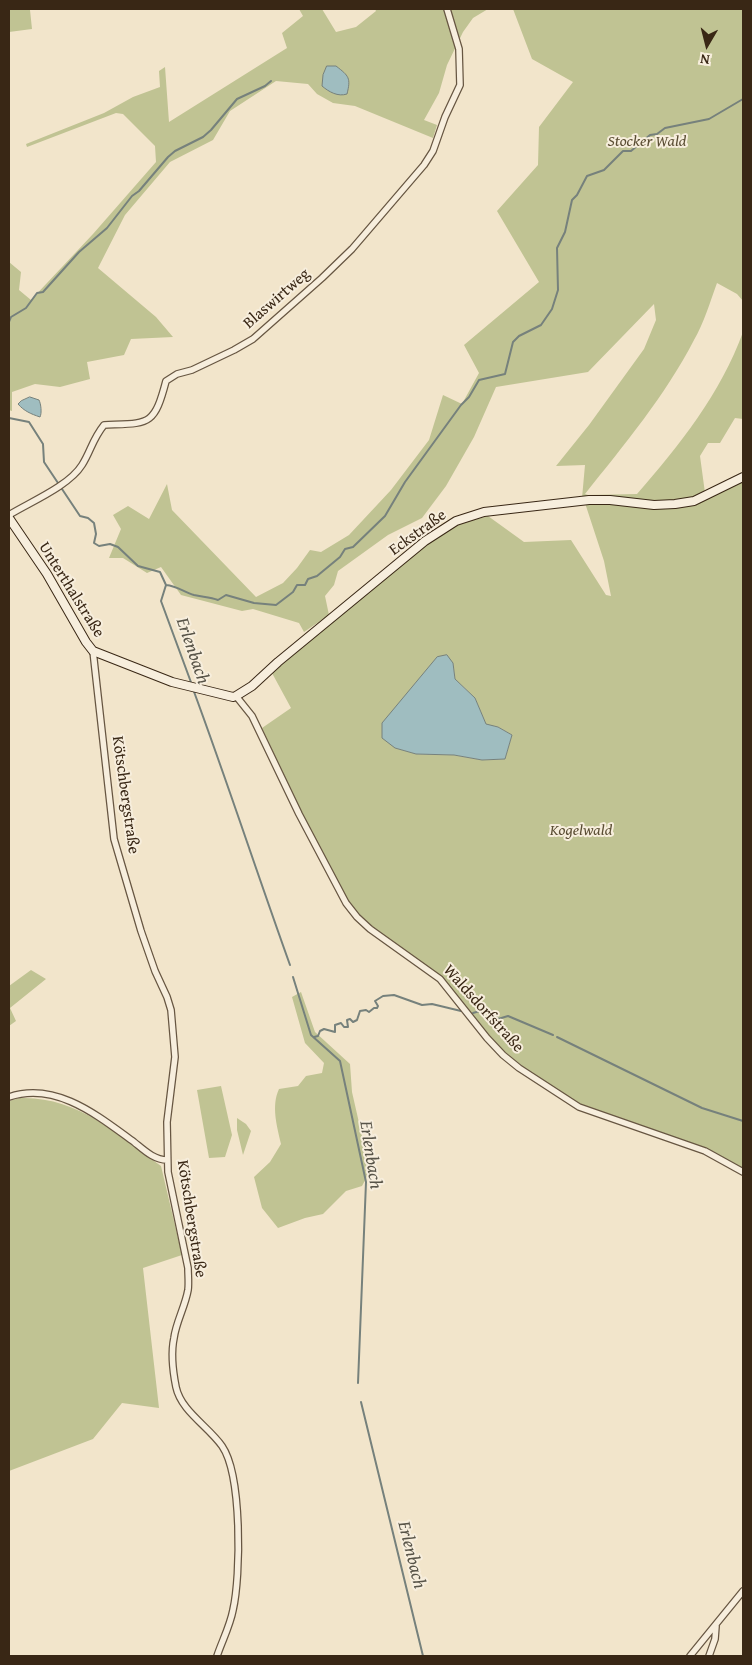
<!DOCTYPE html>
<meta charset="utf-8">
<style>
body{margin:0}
#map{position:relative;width:752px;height:1665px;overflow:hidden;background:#f2e5cb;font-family:"Gentium Book Plus",serif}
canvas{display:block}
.frame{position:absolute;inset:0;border:10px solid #392715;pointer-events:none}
.north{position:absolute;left:682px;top:20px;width:50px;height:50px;-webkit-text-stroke:4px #f7eedd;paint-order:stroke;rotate:188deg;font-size:14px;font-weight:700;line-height:20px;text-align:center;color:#392715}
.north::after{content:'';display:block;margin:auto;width:18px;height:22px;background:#392715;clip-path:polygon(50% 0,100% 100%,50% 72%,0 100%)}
</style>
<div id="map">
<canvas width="752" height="1665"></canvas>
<div class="frame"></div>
<div class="north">N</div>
</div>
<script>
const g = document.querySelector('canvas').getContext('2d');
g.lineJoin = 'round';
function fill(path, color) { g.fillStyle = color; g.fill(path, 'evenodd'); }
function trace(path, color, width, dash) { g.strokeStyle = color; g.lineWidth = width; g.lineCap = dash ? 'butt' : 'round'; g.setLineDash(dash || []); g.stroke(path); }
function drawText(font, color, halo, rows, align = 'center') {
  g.font = font + ' "Gentium Book Plus",serif'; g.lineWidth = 4; g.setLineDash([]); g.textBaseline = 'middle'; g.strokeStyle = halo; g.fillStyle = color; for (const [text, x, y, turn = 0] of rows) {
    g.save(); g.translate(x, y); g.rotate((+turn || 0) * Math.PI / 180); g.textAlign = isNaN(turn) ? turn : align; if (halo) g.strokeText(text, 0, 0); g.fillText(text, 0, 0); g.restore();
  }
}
const green = new Path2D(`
 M9,9h24l-3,1 2,19 -23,3z
 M299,9h23l14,23 20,-5 20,-16 -1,-2h113l-15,9 -10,14 -16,33 -8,28 -15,27 13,5 -4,13 -78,-32 -22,-3 -16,-9 -9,-10 -32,-3 -46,30 -17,29 -43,22 -45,53 -27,53 58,49 17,20 -42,2 -7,16 -37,7 3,17 -30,8 -25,-3 -23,8v19l-3,-1v-148l12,10 -2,18 12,10 62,-66 63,-72 -1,-16 -32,-32 -7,-1 -89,34 -1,-3 78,-31 29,-16 27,-10 -1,-16 6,-4 4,55 118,-74 -5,-15 21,-17z
 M513,9h230v292l-6,-7 -20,-11c-7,19 -13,40 -23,57 -29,56 -70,105 -109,154l3,1 49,-1c42,-48 84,-101 106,-162v87l-8,-1 -15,25h-12l-8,13 5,37c-14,4 -27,9 -42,9 -27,0 -54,-9 -81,-4l3,-33 -29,1 33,-41 55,-76 12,-29 -2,-16 -66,68 -92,15 -22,50 -28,49 -24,32 -34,17 -50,36 -4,14 -9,11 4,19 -25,17 -5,-9 -46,-14 -11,2 -61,-16 -20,-28 -14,6 -24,-15h-14l12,-29 -8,-14 15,-9 21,13 18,-35 5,26 84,87 27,-14 14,-15 13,-18 11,2 28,-17 42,-45 38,-50 14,-45 19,9 17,-31 -15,-28 75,-63 -42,-71 41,-46 1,-38 34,-45 -41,-23z
 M743,480v689l-20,-11 -142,-52 -76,-52 -34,-37 -7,-13 -22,-26 -71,-51 -13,-12 -10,-14 -46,-87 -40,-86 29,-20 -19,-35 155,-130 30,-18 31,-9 36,26 47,-2 35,55 5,1 -7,-35 -19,-58 87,3zM437,658l16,5 2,16 20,19 11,27 12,2 14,8 -7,24 -23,1 -28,-5 -37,-1 -22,-6 20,-64z
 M31,970l15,9 -36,29 6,13 -7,5v-40z
 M301,992l14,40 35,32 2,28 18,79 -8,15 -16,5 -23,23 -18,4 -27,10 -16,-20 -8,-31 16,-15 11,-18c-4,-18 -10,-38 -2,-55l19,-3 8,-10 16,-3 2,-10 -19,-20 -13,-46z
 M221,1086l11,49 -7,22 -16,1 -12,-68z
 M20,1098c56,-2 98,36 141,68l21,89 -39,13 16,140 -37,-5 -29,36 -84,32v-370z
 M237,1118l9,6 5,7 -8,24 -6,-25z`);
const water = new Path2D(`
 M327,66h9c13,10 15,12 11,28 -9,3 -18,-2 -25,-8l1,-11z
 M30,397l9,3c2,4 3,13 1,17 -9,-3 -16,-6 -22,-13l3,-3z
 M447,655l6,8 2,16 20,19 11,26 12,3 14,8 -7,24 -23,1 -28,-5 -38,-1 -21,-6 -13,-10v-15l55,-66z`);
const stream = new Path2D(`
 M9,322l2,-5 15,-9 11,-15 6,-1 36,-40 28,-24 25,-32 7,-5 29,-34 7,-6 28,-14 8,-7 26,-31 28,-13 6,-5
 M9,418l20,4 14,22 1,18 36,54 8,2 6,5 2,11 -2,9 5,3 11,-2 8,3 20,19 22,6 6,13 -5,16 31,84
 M166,585c11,1 18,7 28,10 8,2 16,2 24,5l8,-5 28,8 22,2 17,-13 4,-7h8l3,-6 9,-3 23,-19 5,-8 8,-2 32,-31 20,-34 56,-77 8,-8 10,-17 26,-6 8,-32 6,-6 22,-11 11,-16 6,-19 -1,-42 8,-16 7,-32 5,-5 10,-19 17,-6 19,-19h8l19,-16 7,-1 8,-6 44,-9 34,-20
 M193,689c34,92 64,184 97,276
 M293,977l18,58 29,26 26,121 -8,201
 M473,1013l10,-3 9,1 6,8 10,-3 45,19
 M314,1037l4,-1 2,-5 4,-2 11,3v-7l6,-2 3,4h4l-1,-7 3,-1 3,3 4,-2 3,-9 6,-1 3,2 5,-4h3l1,-2 -3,-5 8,-5 11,-1 28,10 10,-1 29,7
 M557,1037l145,71 41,13
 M361,1402l62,254`);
const street = new Path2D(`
 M9,515c21,-13 60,-29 73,-50 9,-14 10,-25 22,-40 45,-2 50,2 62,-44l11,-7 15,-4 42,-20 19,-11 69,-61 30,-29 72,-84 9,-14 12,-34 15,-32 -1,-36 -12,-40
 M93,651l21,188 27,92 14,40 12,26 4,13 4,47 -8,65 1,50 20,96c0,7 1,15 0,22 -3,17 -12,32 -14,48 -3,14 -1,34 2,49 5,24 32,39 46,59 20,29 19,129 11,164 -3,16 -11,31 -16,46
 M236,696l16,20 47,98 47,89 11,14 13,12 70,50 47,59 16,17 16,13 60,39 126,44 38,21
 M9,1097c47,-16 89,19 125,45 10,8 20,18 33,18
 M690,1656l53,-65
 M709,1656l6,-17 1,-13`);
const secondary = new Path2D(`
 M9,518l38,56 39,68 7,9 79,31 61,15 3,-1 16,-10 26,-24 147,-121 31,-20 28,-9 105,-12h21l44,5 21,-1 19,-3 49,-24`);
const parkNames = [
 ["Stocker Wald",647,142],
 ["Kogelwald",581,831]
];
const streetNames = [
 ["Blaswirtweg",277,299,-41],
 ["Eckstraße",418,533,-36],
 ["Unterthalstraße",71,590,58],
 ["Kötschbergstraße",125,795,82],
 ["Waldsdorfstraße",483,1009,48],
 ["Kötschbergstraße",191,1219,81]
];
const waterNames = [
 ["Erlenbach",192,651,71],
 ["Erlenbach",370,1155,81],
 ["Erlenbach",411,1555,76]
];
fill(green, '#c0c393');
fill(water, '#9fbdc0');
trace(water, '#76817c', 1);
trace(stream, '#76817c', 2);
trace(street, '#675642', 8);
trace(secondary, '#392715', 10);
trace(street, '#f7eedd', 5.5);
trace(secondary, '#f7eedd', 8);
drawText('italic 16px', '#5b4e34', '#f7eedd', parkNames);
drawText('16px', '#392715', '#f7eedd', streetNames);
drawText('italic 18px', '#585448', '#f7eedd', waterNames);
</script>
